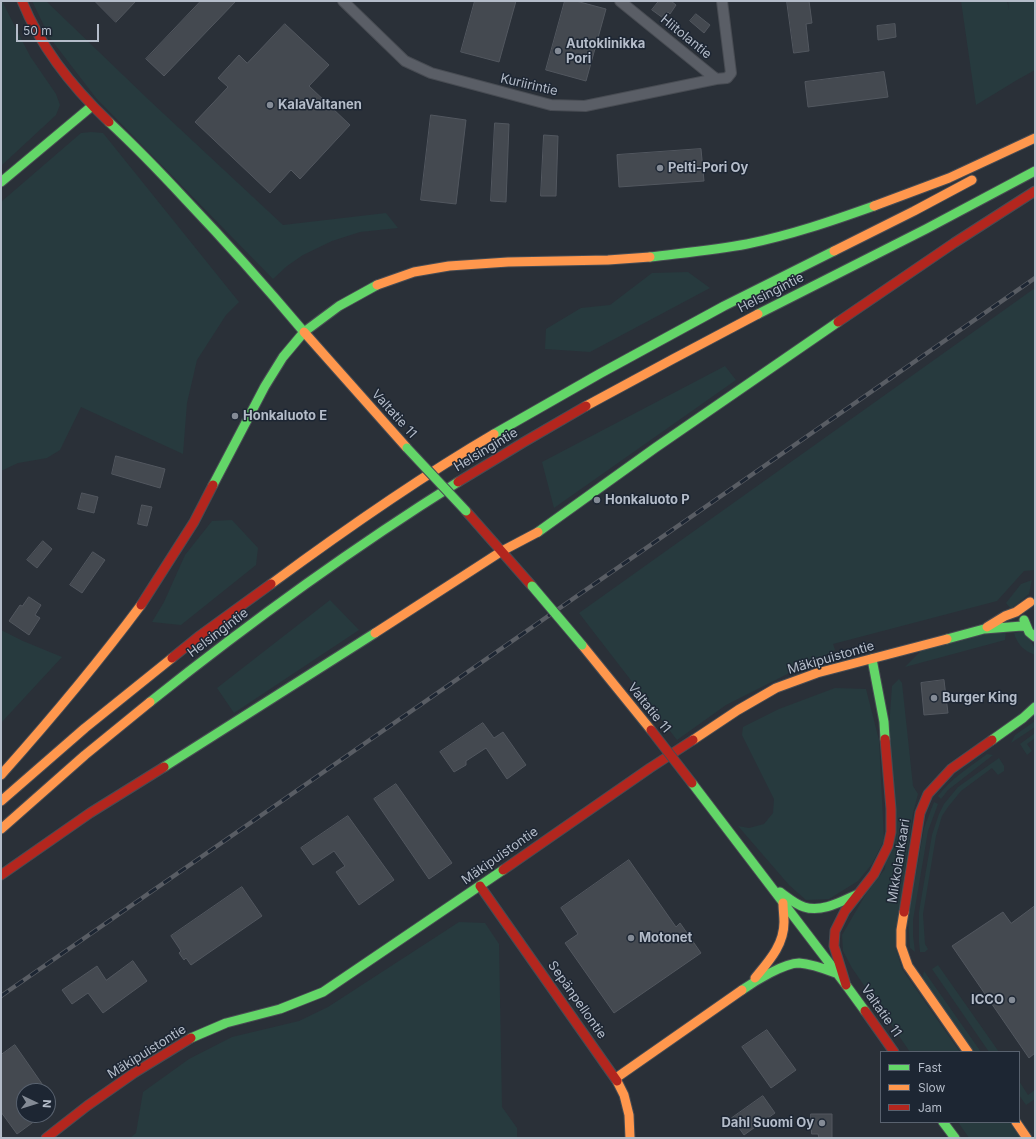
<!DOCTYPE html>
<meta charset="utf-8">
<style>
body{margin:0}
#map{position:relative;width:1036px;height:1139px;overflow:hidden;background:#2a3038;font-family:Inter,sans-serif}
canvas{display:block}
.frame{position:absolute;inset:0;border:2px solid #b4bcc9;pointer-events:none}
.legend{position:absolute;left:880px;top:1051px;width:140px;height:72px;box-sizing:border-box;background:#1d2633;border:1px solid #59626f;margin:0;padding:5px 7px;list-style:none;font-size:12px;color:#b4bcc9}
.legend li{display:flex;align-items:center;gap:8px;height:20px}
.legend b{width:20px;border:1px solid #59626f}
.north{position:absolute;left:16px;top:1083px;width:40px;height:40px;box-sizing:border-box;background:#1d2633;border:1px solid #59626f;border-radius:50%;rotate:94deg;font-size:11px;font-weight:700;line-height:16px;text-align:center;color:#b4bcc9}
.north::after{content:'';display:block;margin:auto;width:14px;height:18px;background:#848b96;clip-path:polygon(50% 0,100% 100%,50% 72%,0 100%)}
.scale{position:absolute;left:16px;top:24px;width:83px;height:18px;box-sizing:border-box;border:2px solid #b4bcc9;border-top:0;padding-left:5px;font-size:12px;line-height:14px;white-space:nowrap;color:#b4bcc9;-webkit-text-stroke:3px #1d2633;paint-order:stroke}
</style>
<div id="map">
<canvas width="1036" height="1139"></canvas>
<div class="frame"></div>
<ul class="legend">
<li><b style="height:5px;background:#63d668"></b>Fast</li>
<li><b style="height:5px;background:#ff974d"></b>Slow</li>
<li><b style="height:5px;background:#b3261e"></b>Jam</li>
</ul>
<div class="north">N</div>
<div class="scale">50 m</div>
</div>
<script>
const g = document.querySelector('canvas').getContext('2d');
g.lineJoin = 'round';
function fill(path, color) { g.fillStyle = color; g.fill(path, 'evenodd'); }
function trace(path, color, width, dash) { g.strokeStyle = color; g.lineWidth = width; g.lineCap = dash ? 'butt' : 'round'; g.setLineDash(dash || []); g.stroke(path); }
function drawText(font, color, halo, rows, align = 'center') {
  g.font = font + ' Inter,sans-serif'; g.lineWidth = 3; g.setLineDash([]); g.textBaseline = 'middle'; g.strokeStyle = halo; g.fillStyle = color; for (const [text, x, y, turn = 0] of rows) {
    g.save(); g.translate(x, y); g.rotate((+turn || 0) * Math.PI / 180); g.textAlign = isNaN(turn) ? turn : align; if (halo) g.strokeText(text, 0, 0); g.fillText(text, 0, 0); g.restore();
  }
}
const green = new Path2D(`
 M1,1h1l28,55 26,38 4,11 -4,10 -55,51z
 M32,1h14l104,100 133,124 103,-12 12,15 -38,4 -28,9 -29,14 -16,11 -14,13 -177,-181 -46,-60z
 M961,1h46l2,9 -1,-9h27v69l-18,10 -41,25z
 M91,132l12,1 136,169 -13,13 -29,45 -10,43 -4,51 -102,-47 -21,43 -13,8 -29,5 -17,8v-269l80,-69z
 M688,272l22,16 -120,64 -45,-3 1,-20 35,-21 29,-3 42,-32z
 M1035,288v282l-11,1 -27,30 -164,43 2,6 -109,55 -49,35 -98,-127z
 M725,366l11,14 -182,128 -12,-46z
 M232,520l26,28 -2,17 -75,60 -29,-3 12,-20 21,-47 27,-34z
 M1032,580l-3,14 -18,15 -5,-6 15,-19z
 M330,600l29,30 -125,83 -17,-25z
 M1,630l22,11 39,16 -61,66z
 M1006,631l-1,9 -100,27 17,-17 71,-18z
 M1023,631c6,7 12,14 12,24 -11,-4 -18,-11 -21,-22z
 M899,679l3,4 11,103 5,8 -5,19 -18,133 7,23 58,83h-50l-58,-84 -9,-17 -1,-16 25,-43 18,-23 5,-155 2,-28z
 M835,688l31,1 13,51 5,100 -12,24 -14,17 -29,18 -23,1 -17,-15 -51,-59 11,2 15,-4 9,-11 1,-14 -32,-64 1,-8 36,-18z
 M1035,721v6l-24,16 4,-8z
 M1035,733v5l-8,6 5,7 -5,4 -7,-11z
 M987,754l6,1 -45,35 -7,9 -3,-3c13,-18 32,-29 49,-42z
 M999,758l5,8v5l-6,4 -6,-7 -31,23 -13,16 -6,9 -6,20 -13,78 2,30 3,5 -3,3h-5l-1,-10v-30l13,-77 7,-21 5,-10 14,-17z
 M934,802l4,2 -10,27 -15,89v16l2,16 -5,-4 -2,-29 16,-91z
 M459,922l26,1 14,21 3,163 15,21v10h-387l6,-5 7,-41 46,-33 43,-22 67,-16 29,-14z
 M938,965l61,87h-10l-57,-83z
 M924,971l57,81h-8l-51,-72z
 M1019,1081l9,14 7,-5v9l-9,6 -7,-10z
 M958,1122h51l12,16h-52z`);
const building = new Path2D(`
 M95,1h41l-20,21z
 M201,1h35l-72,75 -18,-17z
 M475,1h41l-17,61 -38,-10z
 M565,1h11l30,8 -20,72 -40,-11z
 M659,1h12l5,4 -6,9 -2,-2 -5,6 -11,-8z
 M787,1h22l3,22 -6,1 3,27 -15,2z
 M696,14l14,11 -6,8 -14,-12z
 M285,24l44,41 -20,21 41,39 -50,54 -9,-9 -21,23 -75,-71 33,-35 -10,-9 21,-23 8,8z
 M895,24l1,13 -18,3 -1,-14z
 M884,72l4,25 -80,10 -3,-25z
 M431,115l35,5 -10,84 -35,-4z
 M495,123l14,1 -3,78 -15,-1z
 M544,135l14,1 -2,60h-15z
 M701,149l3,32 -85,6 -2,-32z
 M116,456l49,13 -5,19 -48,-14z
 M82,493l16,4 -4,16 -16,-4z
 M142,505l10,2 -5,19 -9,-2z
 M43,541l9,8 -15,19 -10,-8z
 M93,552l12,8 -23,33 -12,-8z
 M29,597l12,8 -6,10 5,3 -11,17 -20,-14 11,-16 2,1z
 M944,680l4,33 -24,2 -3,-32z
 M483,723l11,15 9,-6 23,33 -19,14 -21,-31 -20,13v4l-12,7 -14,-20z
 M396,784l56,79 -23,16 -55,-80z
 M348,816l46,64 -35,25 -23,-33 9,-6 -11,-15 -21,14 -12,-17z
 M629,860l47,67 4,-4 21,30 -87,60 -49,-70 13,-9 -17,-26z
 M242,887l20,29 -71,49 -5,-7 -2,2 -5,-7 2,-2 -10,-15z
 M1035,906v147l-6,5 -77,-112 51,-34 8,11z
 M133,961l14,20 -44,32 -15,-20 -16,11 -10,-14 35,-24 9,14z
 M767,1030l29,40 -25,18 -29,-41z
 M15,1045l32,46h-23v24h19l-26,19 -16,-22v-57z
 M763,1096l12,17 -31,22 -12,-17z
 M811,1114h21v24h-13l-1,-4h-6z`);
const street = new Path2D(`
 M343,1l62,60 26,12 120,32 34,1 131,-27 11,-1 4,-5 -9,-72
 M620,1l96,78`);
const fast = new Path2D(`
 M109,122c27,25 52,51 77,78 41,43 80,87 118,132
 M1,182l91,-76
 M650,257c32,-4 65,-7 97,-13 44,-9 85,-23 127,-38
 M758,314l168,-85 109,-58
 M494,434l107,-61 123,-67 110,-55
 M213,485l52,-99 18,-29 21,-25 35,-26 38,-21
 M538,532l117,-84 183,-126
 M1024,620l5,12 6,5
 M947,639l37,-10 38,-3 4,1
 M872,659l12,63 1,17
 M150,702c99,-79 201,-153 308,-220
 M992,740l31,-22 12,-11
 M164,767l211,-134
 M692,783l154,202 19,26
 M780,892c7,5 15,12 24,15 18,6 38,-6 54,-13
 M742,990c13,-9 42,-27 57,-27 14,1 26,6 39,11
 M191,1038l35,-15 54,-14 43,-17 180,-122
 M943,1122l12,16`);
const slow = new Path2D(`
 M874,206l75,-28 86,-40
 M834,251l80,-40 58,-31
 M377,285l37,-13 35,-6 59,-4 100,-2 42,-3
 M304,332l103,116
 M586,406l87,-47 85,-45
 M271,584c72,-53 146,-105 223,-150
 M987,627l18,-11 11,-4 14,-10
 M375,633l127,-82 36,-19
 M582,645l69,85
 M693,740l45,-30 38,-22 41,-15 130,-34
 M1,775c49,-55 96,-111 140,-170
 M1,801l84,-73 87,-70
 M1,829l84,-74 65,-53
 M904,912l-3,18v16l7,20 60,86
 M755,978c14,-17 29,-33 29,-56 0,-6 -1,-13 -1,-19
 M616,1078l126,-88
 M617,1081l7,14 5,20 1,23
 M1016,1122l11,16`);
const jam = new Path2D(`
 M22,1c19,47 50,86 87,121
 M838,322l116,-79 81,-52
 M458,482l66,-40 62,-36
 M466,511l66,75
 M141,605l53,-83 19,-37
 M172,658l26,-21 73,-53
 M503,870l147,-102 43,-28
 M1,875l89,-62 74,-46
 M480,886l137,195
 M904,912l16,-99 8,-19 23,-25 41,-29
 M846,985l-12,-39 1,-15 10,-20 29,-37 14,-28 3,-14v-23l-6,-70
 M865,1011l29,41
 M46,1138l41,-32 47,-33 57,-35`);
const rail = new Path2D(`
 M1,996l1034,-718`);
const fastBridge = new Path2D(`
 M407,448l59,63
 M532,586l50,59`);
const jamBridge = new Path2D(`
 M651,730l41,53`);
const markers = [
 [558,51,4,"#848b96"],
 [270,105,4,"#848b96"],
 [660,168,4,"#848b96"],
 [235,416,4,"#848b96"],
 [597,500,4,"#848b96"],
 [934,698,4,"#848b96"],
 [631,938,4,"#848b96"],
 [1012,1000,4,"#848b96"],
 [822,1123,4,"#848b96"]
];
const streetNames = [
 ["Hiitolantie",686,37,39],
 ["Kuriirintie",529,85,13],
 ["Helsingintie",771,293,-27],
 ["Valtatie 11",394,414,48],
 ["Helsingintie",486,450,-31],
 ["Helsingintie",218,633,-37],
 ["Mäkipuistontie",831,658,-16],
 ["Valtatie 11",649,708,51],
 ["Mäkipuistontie",500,856,-35],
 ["Mikkolankaari",899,861,-81],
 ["Sepänpellontie",577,1000,55],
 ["Valtatie 11",881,1011,55],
 ["Mäkipuistontie",147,1052,-32]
];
const poiNames = [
 ["Autoklinikka",566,44],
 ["Pori",566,59],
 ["KalaValtanen",278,105],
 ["Pelti-Pori Oy",668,168],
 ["Honkaluoto E",243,416],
 ["Honkaluoto P",605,500],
 ["Burger King",942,698],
 ["Motonet",639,938],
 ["ICCO",1004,1000,"right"],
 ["Dahl Suomi Oy",814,1123,"right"]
];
fill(green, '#273a3e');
fill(building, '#444950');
trace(building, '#52575f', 1);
trace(street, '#484c53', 12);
trace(fast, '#484c53', 11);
trace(slow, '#484c53', 11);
trace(jam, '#484c53', 11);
trace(street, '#5a5e66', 10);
trace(fast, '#63d668', 9);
trace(slow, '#ff974d', 9);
trace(jam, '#b3261e', 9);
trace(rail, '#595d64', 4.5);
trace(rail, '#1d2633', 3, [9]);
trace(fastBridge, '#474c53', 11, []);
trace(jamBridge, '#474c53', 11, []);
trace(fastBridge, '#63d668', 9);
trace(jamBridge, '#b3261e', 9);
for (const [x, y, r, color] of markers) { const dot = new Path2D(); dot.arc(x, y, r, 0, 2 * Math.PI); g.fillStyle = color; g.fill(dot); trace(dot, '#1d2633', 1.5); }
drawText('13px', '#b4bcc9', '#1d2633', streetNames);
drawText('bold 13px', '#b4bcc9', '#1d2633', poiNames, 'left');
</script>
